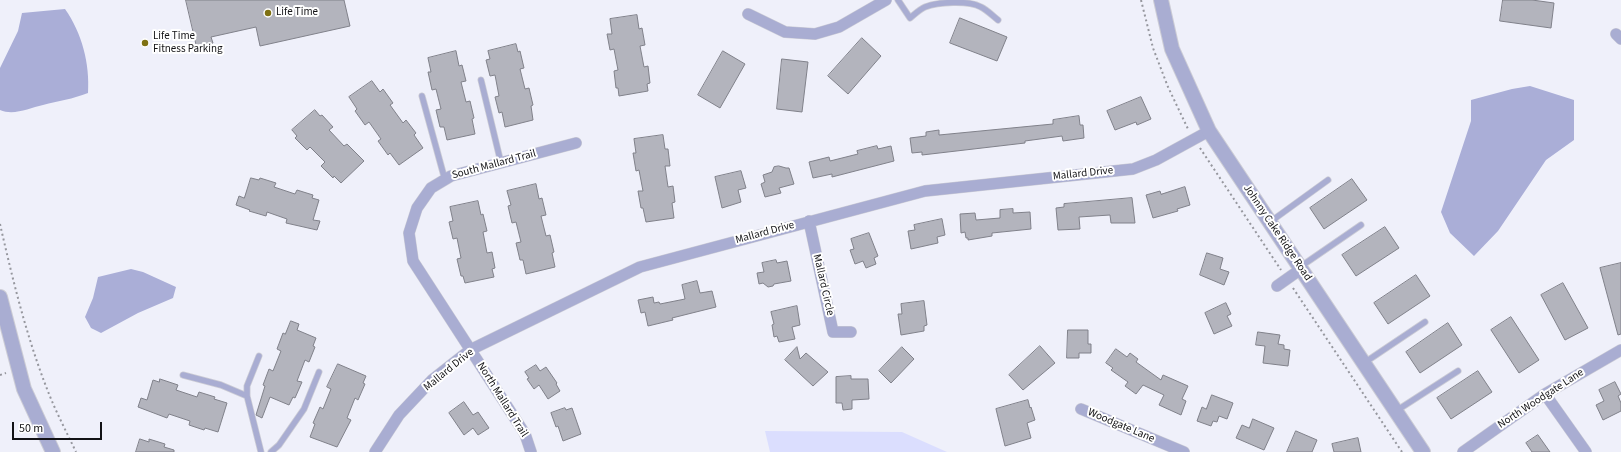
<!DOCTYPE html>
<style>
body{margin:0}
#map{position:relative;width:1621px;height:452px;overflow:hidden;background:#eff0fa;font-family:"Source Sans 3",sans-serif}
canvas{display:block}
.scale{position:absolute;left:12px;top:422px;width:90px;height:18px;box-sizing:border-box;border:2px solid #121215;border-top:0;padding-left:5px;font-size:12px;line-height:14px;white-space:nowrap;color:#121215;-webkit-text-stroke:3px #fff;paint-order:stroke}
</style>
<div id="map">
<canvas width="1621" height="452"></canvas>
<div class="scale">50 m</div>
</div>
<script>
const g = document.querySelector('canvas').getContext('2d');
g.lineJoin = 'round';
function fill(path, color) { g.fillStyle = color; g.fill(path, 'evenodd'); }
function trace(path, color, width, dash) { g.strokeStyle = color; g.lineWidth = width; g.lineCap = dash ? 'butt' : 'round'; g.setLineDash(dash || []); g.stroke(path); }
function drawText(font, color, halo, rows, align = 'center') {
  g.font = font + ' "Source Sans 3",sans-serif'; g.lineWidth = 4; g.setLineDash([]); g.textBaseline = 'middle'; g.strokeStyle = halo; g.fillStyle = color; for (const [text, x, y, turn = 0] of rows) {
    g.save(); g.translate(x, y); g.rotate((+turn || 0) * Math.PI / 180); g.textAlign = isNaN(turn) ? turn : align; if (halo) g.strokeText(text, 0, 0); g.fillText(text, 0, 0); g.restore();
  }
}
const green = new Path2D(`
 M765,431l137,1 45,20h-177z`);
const water = new Path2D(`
 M65,9c17,24 25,55 23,84 -15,6 -30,8 -45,12 -14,3 -29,11 -43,5v-42l18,-37 4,-18z
 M1530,86l44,14v40l-28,20 -48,71 -24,25 -24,-23 -9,-21 30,-91v-21l41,-11z
 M131,269l12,3 33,15 -3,11 -35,15 -37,20 -10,-5 -6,-11 8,-19 5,-21z`);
const building = new Path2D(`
 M186,0h158l6,26 -90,20 -4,-19 -45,10 2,6 -16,4z
 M1503,0h29l22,3 -3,25 -51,-7z
 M637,15l2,14 3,-1 3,17 -5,1 4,21 4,-1 2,17 -3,1 1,7 -29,5 -1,-8h-2l-2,-17 4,-1 -4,-21 -4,1 -3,-16h5l-2,-15z
 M960,18l47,19 -10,24 -47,-18z
 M862,38l19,18 -33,38 -20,-18z
 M516,44l2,8 2,-1 4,17 -4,1 5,20 4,-1 4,17 -2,1 2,14 -28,7 -3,-15 -3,1 -4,-16 4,-1 -4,-21 -5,1 -4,-16 4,-1 -2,-8z
 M456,51l3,15 3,-1 4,16 -5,1 5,20 4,-1 4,17 -2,1 3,15 -28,6 -3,-13h-4l-4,-17 5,-1 -5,-20 -4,1 -4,-18h3l-3,-14z
 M723,51l22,13 -25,44 -22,-13z
 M782,59l26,3 -6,50 -25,-3z
 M372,81l8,11 3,-3 10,14 -3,2 13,18 3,-3 10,13 -2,2 9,13 -24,17 -9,-12 -2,2 -10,-14 3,-2 -12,-17 -4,3 -10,-14 2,-2 -8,-12z
 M1141,97l10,22 -14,6 -1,-3 -21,8 -8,-19z
 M315,110l5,6 2,-1 11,12 -4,3 15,16 3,-2 17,17 -23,22 -7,-7 -1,2 -12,-12 4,-4 -15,-15 -3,3 -12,-12 2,-2 -5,-6z
 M1079,116l1,9h3l1,13 -21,3 -1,-5 -37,5v2l-103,12v-3l-10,1 -2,-15 16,-2v-4l13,-2v5l114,-11v-4z
 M663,135l2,14h3l2,17h-5l3,21 5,-1 2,16 -3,1 2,15 -28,4 -3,-14h-2l-3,-17h5l-4,-21 -3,1 -3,-18h3l-2,-14z
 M877,146l1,3 13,-3 3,15 -62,16v-3l-19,4 -4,-16 20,-5 1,4 28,-7 -1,-3z
 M779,166l7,2h3l5,16 -15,4 2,5 -16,4 -4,-13 4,-2 -2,-7 9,-3 2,-5z
 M741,171l5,17 -8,2 3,12 -19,6 -7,-31z
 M251,178l8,2 1,-2 16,5 -2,4 21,7 2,-4 16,5 -1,3 7,2 -6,20 7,1 -3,9 -31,-7 1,-4 -20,-7 -1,4 -17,-5 1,-1 -14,-5 3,-9 5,2z
 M1352,179l15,21 -43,29 -14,-21z
 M536,184l3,15 3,-1 4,17 -5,1 5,20 4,-1 4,17 -2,1 3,14 -29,7 -3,-14h-3l-4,-17 5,-1 -5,-20 -4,1 -4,-17 3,-1 -4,-14z
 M1185,187l5,18 -13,4 1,2 -25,7 -7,-23 14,-4 1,3z
 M1132,198l3,25h-24l-1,-8 -31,2 1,12 -22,1 -2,-22 8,-1v-3z
 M478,201l3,14 2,-1 4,17 -4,1 4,21 5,-1 3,16 -3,1 2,8 -29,6 -2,-7h-2l-4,-17 4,-1 -4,-20 -4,1 -4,-17 4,-1 -3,-14z
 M1013,209v4l17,-1 1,17 -39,4v3l-24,4v-2h-2l-1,-6 -4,1 -1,-19 15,-1 1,7 24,-2v-8z
 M942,219l3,16 -8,2 1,6 -27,6 -3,-18 7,-1 -1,-5z
 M1385,227l14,21 -43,28 -14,-21z
 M869,233l9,23 -4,2 2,6 -10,4 -3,-7 -8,3 -5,-14 4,-1 -3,-10z
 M1207,253l16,5 -3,11 9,3 -5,13 -24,-10z
 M776,260l1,3 10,-2 4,20 -17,3 -1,2 -5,1 -5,-4 -4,1 -2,-11 7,-1 -2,-9z
 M1621,263v71l-3,1 -18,-67z
 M1416,275l14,21 -42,28 -14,-21z
 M697,281l3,12 12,-2 4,16 -44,11 1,2 -25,6 -3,-14 -4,1 -3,-13 15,-3 1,6 5,-1 1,2 25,-5 -3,-14z
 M1563,283l25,45 -23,12 -24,-45z
 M924,301l3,24 -3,1v5l-23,4 -3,-21h4l-1,-10z
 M1226,303l5,11 -4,2 5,10 -18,8 -9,-21z
 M797,306l3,19 -8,2 3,12 -16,3 -2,-6 -3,1 -2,-12 2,-1 -3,-12z
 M1511,317l28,43 -20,13 -28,-43z
 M291,321l8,3 -2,6 19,8 -3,8 2,1 -6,15 -4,-2 -8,21 5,1 -7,16 -2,-1 -4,8 -19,-8 -8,21 -6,-3 9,-29 -2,-1 6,-16 4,2 8,-20 -4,-2 6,-16 2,1z
 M1448,323l14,22 -42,28 -14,-21z
 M1068,330h20v14h3v9h-12v5h-12z
 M1258,332l22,3 -2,9 6,1v4l6,1 -2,16 -25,-3 2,-17 -9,-1z
 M1040,346l15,17 -32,27 -14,-15z
 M797,347l3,12 6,-6 22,19 -15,14 -28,-26z
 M902,347l12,12 -23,24 -12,-12z
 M1116,349l11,8 3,-4 8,6 -2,3 25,18 2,-5 25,11 -6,13 4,2 -5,14 -22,-10 5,-10 -21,-10 -7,9 -11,-8 3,-4 -17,-12 2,-2 -7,-5z
 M338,364l28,12 -3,7 2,1 -7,16 -3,-2 -8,20 4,2 -14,27 -27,-10 5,-13 -2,-1 7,-16 3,2 8,-20 -4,-2z
 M536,365l4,6 6,-4 11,16 -1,1 4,7 -12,8 -9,-14 -5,4 -7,-10 2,-1 -4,-6z
 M1478,371l14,21 -41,27 -14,-21z
 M851,376v3h17l1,20 -17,1v9l-9,1 -1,-7h-6v-26z
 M160,379l18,6 -2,5 21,7 2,-5 16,5 -1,2 13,4 -9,29 -13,-4 -1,2 -15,-5 1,-4 -21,-7 -2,4 -29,-11 3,-9 6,2 6,-20 6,2z
 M1615,382l6,12 -3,2 3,7v8l-18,9 -7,-15 8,-4 -5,-11z
 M1212,395l21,8 -6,16 -8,-3 -2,6 -4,-1 -2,5 -14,-5 5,-14 4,2z
 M1028,400l2,8 1,-1 4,13 -8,3 4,15 -26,8 -9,-37z
 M464,402l9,13 5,-3 11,16 -11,7 -5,-7 -9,7 -15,-22z
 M565,408l1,2 6,-2 9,26 -18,7 -5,-15 -2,1 -5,-14z
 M1253,419l21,9 -10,22 -28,-12 6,-13 7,3z
 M1296,431l21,9 -5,12h-25z
 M1538,435l12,17h-18l-6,-9z
 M1358,438l3,14h-27l-2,-8z
 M140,439l9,3v-3l16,5 -1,3 10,3v2h-38z`);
const path = new Path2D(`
 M1141,0l12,48 15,39 20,42
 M1200,148l81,122
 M0,224c13,57 27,115 49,170 8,20 18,39 27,58
 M1293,288l109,164
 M0,375l6,-2`);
const service = new Path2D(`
 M898,0l12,18c5,-4 10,-9 15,-11 13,-5 43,-7 56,0 6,3 12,9 17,13
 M481,80l20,83
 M422,96l23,84
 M1270,222l58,-42
 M1300,267l61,-42
 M259,356l-12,30v10l14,56
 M1364,363l61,-41
 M183,375l38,10 26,11
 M1396,411l62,-40
 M271,452l8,-7 25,-36 15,-37`);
const minor = new Path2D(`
 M748,14l37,18 30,2 24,-7 47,-27
 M1616,34l5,5
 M809,221l24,111h18
 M1277,286l24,-17
 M1545,394l41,58
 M1081,409l103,43
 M375,452l24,-37 33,-35 38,-30 170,-83 285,-76 208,-22 23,-9 53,-29
 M531,452l-6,-18 -112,-173 -4,-28 8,-25 14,-20 20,-12 125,-33
 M1463,452l82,-58 76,-44`);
const tertiary = new Path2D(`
 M1161,0l11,49 37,82 214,321
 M0,297l24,92 29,63`);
const markers = [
 [268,13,4,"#7f7112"],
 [145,43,4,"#7f7112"]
];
const poiNames = [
 ["Life Time",276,13],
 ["Life Time",153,37],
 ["Fitness Parking",153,50]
];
const streetNames = [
 ["South Mallard Trail",494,165,-15],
 ["Mallard Drive",1083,174,-6],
 ["Mallard Drive",765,233,-15],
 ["Johnny Cake Ridge Road",1277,233,56],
 ["Mallard Circle",823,285,77],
 ["Mallard Drive",449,370,-39],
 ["North Woodgate Lane",1541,399,-33],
 ["North Mallard Trail",502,400,58],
 ["Woodgate Lane",1121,426,23]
];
fill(green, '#dbdefe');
fill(water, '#aaaed7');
fill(building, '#b3b4bd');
trace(building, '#80818a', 1);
trace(service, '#ccccd5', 7);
trace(minor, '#ccccd5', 12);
trace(tertiary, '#ccccd5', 16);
trace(path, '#96979e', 2, [2, 3]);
trace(service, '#a9add2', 5.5);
trace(minor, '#a9add2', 11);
trace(tertiary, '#a9add2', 14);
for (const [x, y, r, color] of markers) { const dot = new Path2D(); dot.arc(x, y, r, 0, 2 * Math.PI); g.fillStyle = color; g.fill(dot); trace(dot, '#fff', 1.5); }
drawText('11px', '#121215', '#fff', poiNames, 'left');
drawText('11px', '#121215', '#fff', streetNames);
</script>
